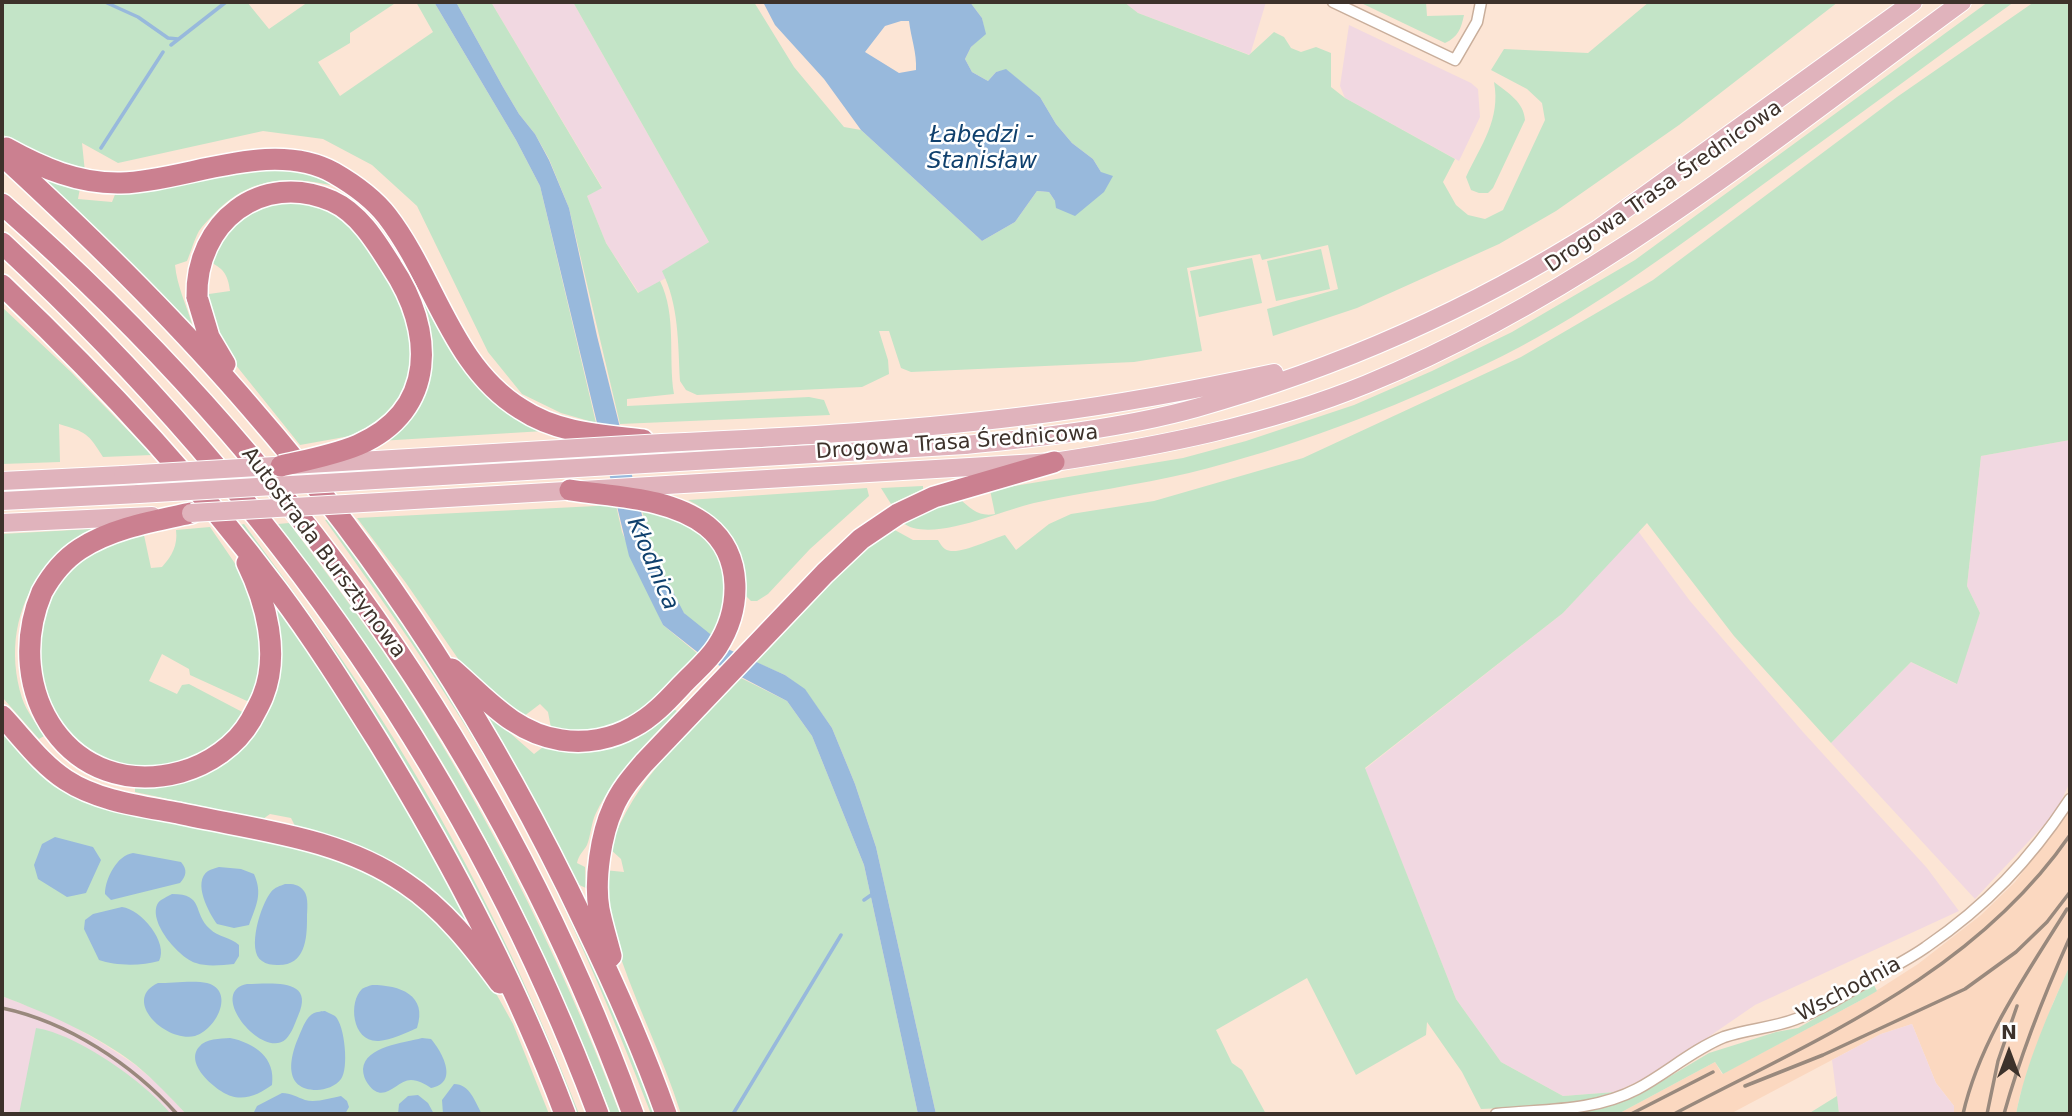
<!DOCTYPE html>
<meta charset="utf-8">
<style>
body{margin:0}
#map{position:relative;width:2072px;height:1116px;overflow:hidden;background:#fce5d5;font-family:"DejaVu Sans",sans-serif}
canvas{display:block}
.frame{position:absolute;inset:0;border:4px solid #3d322b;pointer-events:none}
.north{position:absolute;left:1974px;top:1018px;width:70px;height:70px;-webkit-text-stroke:5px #fff;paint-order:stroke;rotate:0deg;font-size:19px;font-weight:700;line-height:28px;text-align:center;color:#3d322b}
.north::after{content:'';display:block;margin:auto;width:24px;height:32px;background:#3d322b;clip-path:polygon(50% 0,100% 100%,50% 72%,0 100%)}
</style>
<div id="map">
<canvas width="2072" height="1116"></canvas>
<div class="frame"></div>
<div class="north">N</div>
</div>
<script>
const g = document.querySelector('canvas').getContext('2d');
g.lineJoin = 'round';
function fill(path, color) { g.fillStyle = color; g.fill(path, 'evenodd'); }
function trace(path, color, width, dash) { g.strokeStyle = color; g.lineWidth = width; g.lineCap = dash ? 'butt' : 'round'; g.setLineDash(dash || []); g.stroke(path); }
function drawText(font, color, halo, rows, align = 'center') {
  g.font = font + ' "DejaVu Sans",sans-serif'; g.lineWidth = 5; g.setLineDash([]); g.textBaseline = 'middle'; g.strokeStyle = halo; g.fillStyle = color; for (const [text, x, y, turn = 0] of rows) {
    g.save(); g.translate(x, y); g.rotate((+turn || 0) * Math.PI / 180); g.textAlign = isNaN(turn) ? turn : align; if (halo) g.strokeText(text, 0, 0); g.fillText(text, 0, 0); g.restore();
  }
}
const built = new Path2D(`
 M2070,809v156l-17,38 -33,92 -4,19h-62v-8l-18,-23 -24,-59 -31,10 -151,80h-112l97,-52 7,12 143,-76 53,-34 63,-49 34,-33z`);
const industrial = new Path2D(`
 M491,2h82l136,240 -46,29 3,7 -27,15 -33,-50 -19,-47 15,-9z
 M1124,2h142l-16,53 -112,-42z
 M1349,25l122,58 7,6 2,28 -21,44 -114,-63 -5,-12z
 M2070,440v342l-14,30 -81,87 -144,-156 80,-81 45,22 24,-71 -13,-27 14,-130z
 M1638,531l52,70 113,131 124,136 32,43 -204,94 -99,68 -41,19 -52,4 -62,-34 -45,-63 -91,-230 198,-156z
 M2,996l57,22 43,25 32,21 24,20 28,30h-184z
 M1912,1024l24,59 18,23v8h-115l-7,-54 49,-26z`);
const green = new Path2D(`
 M2,2h245l22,27 39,-27h89l-47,31v10l-32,19 22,34 93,-64 -17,-30h18l82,138 24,46 56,237 -35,-10 -39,-19 -34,-42 -71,-146 -45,-41 -49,-26 -60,-8 -145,32 -36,-20 3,29 -44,-14 -39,-24z
 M456,2h35l111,186 -15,8 19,47 32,50 22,-12c17,34 8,77 14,113l-47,5v7l182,-9 15,3 6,15 -210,9 -51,-216 -20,-49 -14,-25 -16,-20 -16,-27z
 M573,2h181l40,65 50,60 17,3 121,111 33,-19 22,-31 12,1 6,9 46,-29 -8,-13 -21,-16 -16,-19 -16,-27 -34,-27 -10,2 -8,9 -16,-9 -7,-13 6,-12 14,-14 -3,-15 -12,-16h154l14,11 111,42 25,-23 10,5 7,11 10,4 15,-5 15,6v34l14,11 110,61 -12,23 13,23 12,10 17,4 18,-9 42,-90 -3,-17 -15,-14 -36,-19 13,-21 84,4 61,-51h189l-159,123 -123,86 -57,33 -142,64 -84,28 -6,-27 71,-20 -10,-44 -66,15 -2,-6 -73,14 15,83 -68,11 -223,10 -10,-4 -12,-37h-10l9,29 1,14 -27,13 -165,8 -11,-5 -6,-9c-2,-38 -1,-76 -18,-110l47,-29z
 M1359,2h67l1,14 37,-1c-3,14 -6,22 -19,28z
 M1988,2h26c-87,62 -173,126 -260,189 -86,63 -173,128 -270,174 -94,45 -194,83 -295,108 -51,12 -104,19 -155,30 -32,7 -106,42 -132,19l27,-14 31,-9c11,10 19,18 35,15l-5,-24 193,-32 63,-17 108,-36 78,-34 80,-39 123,-72z
 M2034,2h36v438l-89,16 -14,130 13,27 -23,71 -46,-22 -80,81 -97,-107 -87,-113 -84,90 -198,155 91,231 45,63 62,34 52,-4 -43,13 -91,4 -19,-37 -35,-50 -1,13 -70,40 -49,-97 -91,52 16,33 10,7 24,44h-330l-60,-267 -21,-63 -23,-56 -27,-38 -20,-15 -32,-14 101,-105 39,-27 20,11h25c2,3 4,7 7,9 12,8 45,-10 60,-14l11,15 33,-26 22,-10 83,-13 149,-43 218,-101 132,-77 244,-183z
 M1494,82c14,11 30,20 31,38l-32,68 -5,5h-9l-8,-3 -5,-13c15,-32 35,-58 28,-95z
 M249,167l57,3 24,10v5c-46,-10 -83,-6 -116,29 -5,5 -11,11 -15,17 -5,9 -8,21 -12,30l-12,4c2,21 11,39 17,59l-155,-145 3,-3 40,12 -2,11 34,3 4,-10z
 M292,197l42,10 35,34 41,80 3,44 -14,32 -12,15 -16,13 -21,11 -50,9 -65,-81 -19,-30 -14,-39 28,-4c-2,-17 -7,-23 -22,-30l6,-19 32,-32z
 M1321,249l9,40 -54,12 -9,-40z
 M1252,258l10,45 -63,14 -9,-46z
 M422,287l48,87 74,57 -165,10 51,-67 3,-30 -5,-29 -11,-26z
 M2,307l69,65 81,83 -49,2c-15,-24 -17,-25 -44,-33l1,38 -58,2z
 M923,486v3l-32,15 -10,-16z
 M867,488l2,8 -59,53 -42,45 -11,7h-6l-5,-5c-5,-46 -14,-73 -58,-96z
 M616,505l6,27 41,93 35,29c-31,34 -64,76 -114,78 -11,1 -23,-3 -33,-4l-3,-16 -8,-8 -21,16 -58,-57 -55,-80 -49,-65z
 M641,506l53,17 27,32 6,23 -6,40 -9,19c-9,-8 -22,-16 -29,-25 -21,-31 -34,-70 -42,-106z
 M333,519l123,181 118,214 84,200h-7c-41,-106 -85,-210 -140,-310 -54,-99 -120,-192 -186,-284z
 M289,523c31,41 62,82 91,124 98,146 178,303 240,467h-9c-47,-122 -103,-242 -170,-354 -49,-82 -105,-160 -163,-236z
 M244,524c47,64 95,128 138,196 79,124 144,257 197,394h-5l-66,-154 -272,-434z
 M210,527l24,35 17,31 14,54 -10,50 -8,4 -57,-26 -1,-6 -27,-15 -13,27 28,13 5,-9 7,-1 59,31 -12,16 -51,33 -61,4 -51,-23 -37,-48 5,-95 16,-24 38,-28 24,-10 25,-5 7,33 11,-1c10,-11 16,-22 14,-37z
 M91,529v4c-6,3 -14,5 -20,9 -11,6 -20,17 -27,27 -29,38 -36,84 -22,129 4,13 15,26 22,38l-5,3 -37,-42v-163z
 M271,604h7l129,198 64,120 -6,3c-11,-12 -22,-24 -34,-35 -39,-35 -87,-50 -136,-64l-4,-8 -21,-4 -7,5 -128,-27v-8l29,2 32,-9 27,-15 58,-111 -2,-25z
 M741,678l46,23 25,35 52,129 54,249h-237c-19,-61 -50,-119 -68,-180 -6,-21 -7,-43 -9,-64l20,2 -3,-13 -11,-10c23,-70 81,-119 131,-171z
 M672,708l5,3c-30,31 -62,63 -81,102 -5,10 -5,22 -9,32 -4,7 -8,9 -10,18l8,4 1,21 -9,-4 -41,-80 -53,-90 3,-2 48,42 9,-7z
 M2,726l39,43 285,83 76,38 47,41 39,48 25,45 36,90h-363c-16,-17 -32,-34 -50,-49 -40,-31 -88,-51 -134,-69z
 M2070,965v149h-54c10,-51 33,-102 54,-149z
 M1874,985l3,6 -12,7 -142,76 -8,-12 -97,52h-45l64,-18 72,-43 67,-21 22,-4z
 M36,1028c41,6 109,54 135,86h-152z
 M1837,1096l2,18h-31z`);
const water = new Path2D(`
 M434,2h22l47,85 16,27 16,20 14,26 20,48 28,128 50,199 13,32 24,46 46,37 55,25 20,14 27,39 23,56 21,63 60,267h-18l-54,-249 -52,-129 -25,-35 -82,-43 -42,-33 -34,-69 -89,-370 -24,-46z
 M763,2h207l12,16 4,16 -15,13 -6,12 7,13 16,9 8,-9 10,-3 34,28 16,27 16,19 21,16 8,13 12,4 -9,16 -29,24 -19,-8 -1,-7 -6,-9 -12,-1 -22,31 -33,19 -121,-111 -37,-51 -49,-54zM901,21h8c2,17 8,32 7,49l-17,3 -34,-21 20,-26z
 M55,837l38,10 8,13 -15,33 -19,4 -29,-18 -4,-14 8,-21z
 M133,853l48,9c7,8 5,14 -1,21l-69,17 -6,-6c0,-15 12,-39 28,-41z
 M219,867l22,2 13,5c9,20 2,32 -5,51l-15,3 -17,-4c-8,-11 -25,-42 -9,-53 3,-2 8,-3 11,-4z
 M285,884c8,0 14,0 19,7 5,7 3,19 3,27 0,22 -2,48 -30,47 -5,0 -11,-1 -15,-4 -16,-10 -1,-57 9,-69 4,-5 9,-6 14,-8z
 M172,894c33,0 20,19 38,35 8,8 20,8 29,16v11l-5,8c-12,1 -27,3 -38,-1 -17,-5 -49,-42 -38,-60 3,-4 9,-6 14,-9z
 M122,907c19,2 47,36 37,54 -17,5 -44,5 -60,-1l-15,-31 1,-9 8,-6z
 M158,983c13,0 37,-3 49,0 29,8 9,47 -12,53 -29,7 -74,-36 -37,-53z
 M247,984c23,0 69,-7 51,32 -3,7 -6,17 -12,23 -23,22 -80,-47 -39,-55z
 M372,985c28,0 56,10 45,43 -11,5 -26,12 -38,13 -27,2 -31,-39 -17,-52 1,-1 9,-4 10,-4z
 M325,1011c3,2 7,3 10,5 10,9 14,53 6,63 -5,7 -16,11 -24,11 -35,0 -27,-34 -18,-54 4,-9 7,-19 15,-23 2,-1 9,-2 11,-2z
 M230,1038c25,5 46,20 42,47 -11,8 -26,16 -41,11 -15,-5 -47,-32 -32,-49 7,-9 21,-8 31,-9z
 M422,1038l9,1c12,14 28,44 0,49 -6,-4 -13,-8 -20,-8 -15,0 -27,26 -43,4 -3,-4 -5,-9 -5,-15 2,-23 41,-26 59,-31z
 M454,1084c16,0 21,18 28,30h-39l-1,-14z
 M282,1093c9,0 15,4 23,7 11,3 25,-2 36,-4l6,5 2,6 -4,7h-92l4,-8z
 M418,1095l10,8 6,11h-36l1,-10 9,-8z`);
const stream = new Path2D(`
 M105,2l33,15 30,21 10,1
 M171,45l55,-43
 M101,148l62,-96
 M864,900l10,-7
 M733,1114l108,-179`);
const street = new Path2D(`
 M1333,2l122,58 22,-38 4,-20
 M1496,1114c48,-5 97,-2 141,-25 30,-16 55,-39 87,-52 23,-8 49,-9 72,-18 25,-9 48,-24 70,-37 20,-12 42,-22 60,-35 60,-41 104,-87 144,-148`);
const primary = new Path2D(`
 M662,443c129,-6 259,-13 387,-30 76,-10 150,-24 225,-40
 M965,445c74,-7 159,-17 231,-37 143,-40 277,-100 402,-179l315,-227
 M2,481l121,-6
 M2,501l137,-7
 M380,502l674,-40c106,-16 213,-37 313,-78 220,-90 405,-243 595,-382
 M2,523l150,-7`);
const highway = new Path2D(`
 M6,148c36,20 73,36 115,35 66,-2 150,-45 213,-10 19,11 39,25 53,43 48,62 64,150 134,193 36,24 80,26 122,31
 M2,155c87,80 172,163 249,253 135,155 246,330 334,516 30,62 58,125 81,190
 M2,204c283,249 502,554 631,910
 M2,243c265,246 469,532 596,871
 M2,285c100,95 194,196 276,306 36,48 68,99 100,150 73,119 138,242 187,373
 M197,297l12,40 16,27
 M191,513c-37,8 -79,15 -111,36 -17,11 -28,25 -38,43 -42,99 28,210 139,180 28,-8 55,-26 70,-52 4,-8 9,-16 12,-24 17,-42 3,-94 -16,-133
 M452,669c35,30 62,64 109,71 25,4 51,-1 72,-13 19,-10 34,-26 48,-41 12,-13 27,-25 36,-39 24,-37 27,-91 -10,-121 -37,-29 -93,-29 -137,-36
 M2,716c20,21 39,48 64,64 32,21 75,26 112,33 76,17 161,24 227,70 39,26 68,63 95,100
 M611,956c-4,-16 -9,-31 -12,-47 -5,-29 2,-75 14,-101 7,-17 19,-31 31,-45l181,-190 36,-34 37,-25 36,-17 120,-35`);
const rail = new Path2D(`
 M2,1008c66,14 130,56 175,106
 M1745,1086l78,-31 142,-66 51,-37 31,-30 23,-30
 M1631,1114l82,-42
 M1674,1114c145,-76 300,-140 396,-279
 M1963,1114c17,-75 64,-140 104,-205
 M1987,1114l11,-53 19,-55
 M2004,1114c17,-61 40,-119 66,-177`);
const primaryBridge = new Path2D(`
 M123,475l539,-32
 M139,494l826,-49
 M191,513l189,-11`);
const highwayBridge = new Path2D(`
 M197,297c-2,-74 64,-127 135,-96 27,12 45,42 60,66 42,63 46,143 -34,178 -24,10 -51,15 -77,21`);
const streetNames = [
 ["Drogowa Trasa Średnicowa",1664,187,-35],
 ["Drogowa Trasa Średnicowa",957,443,-4],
 ["Autostrada Bursztynowa",323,553,53],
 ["Wschodnia",1849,990,-28]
];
const waterNames = [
 ["Łabędzi -",982,136],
 ["Stanisław",982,162],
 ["Kłodnica",652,564,67]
];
fill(built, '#fbd8c0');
fill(industrial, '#f1d8e1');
fill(green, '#c3e4c7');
fill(water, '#98b9dc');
trace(stream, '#98b9dc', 3.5);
trace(street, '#c9ae9b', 13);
trace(primary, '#fff', 20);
trace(highway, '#fff', 24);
trace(street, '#fff', 10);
trace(primary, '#e0b3bc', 18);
trace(highway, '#cb8090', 21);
trace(rail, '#99897d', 3.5);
trace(primaryBridge, '#fff', 20, []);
trace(highwayBridge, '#fff', 24, []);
trace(primaryBridge, '#e0b3bc', 18);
trace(highwayBridge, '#cb8090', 21);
drawText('21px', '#3d322b', '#fff', streetNames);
drawText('italic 23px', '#0f406d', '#fff', waterNames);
</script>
